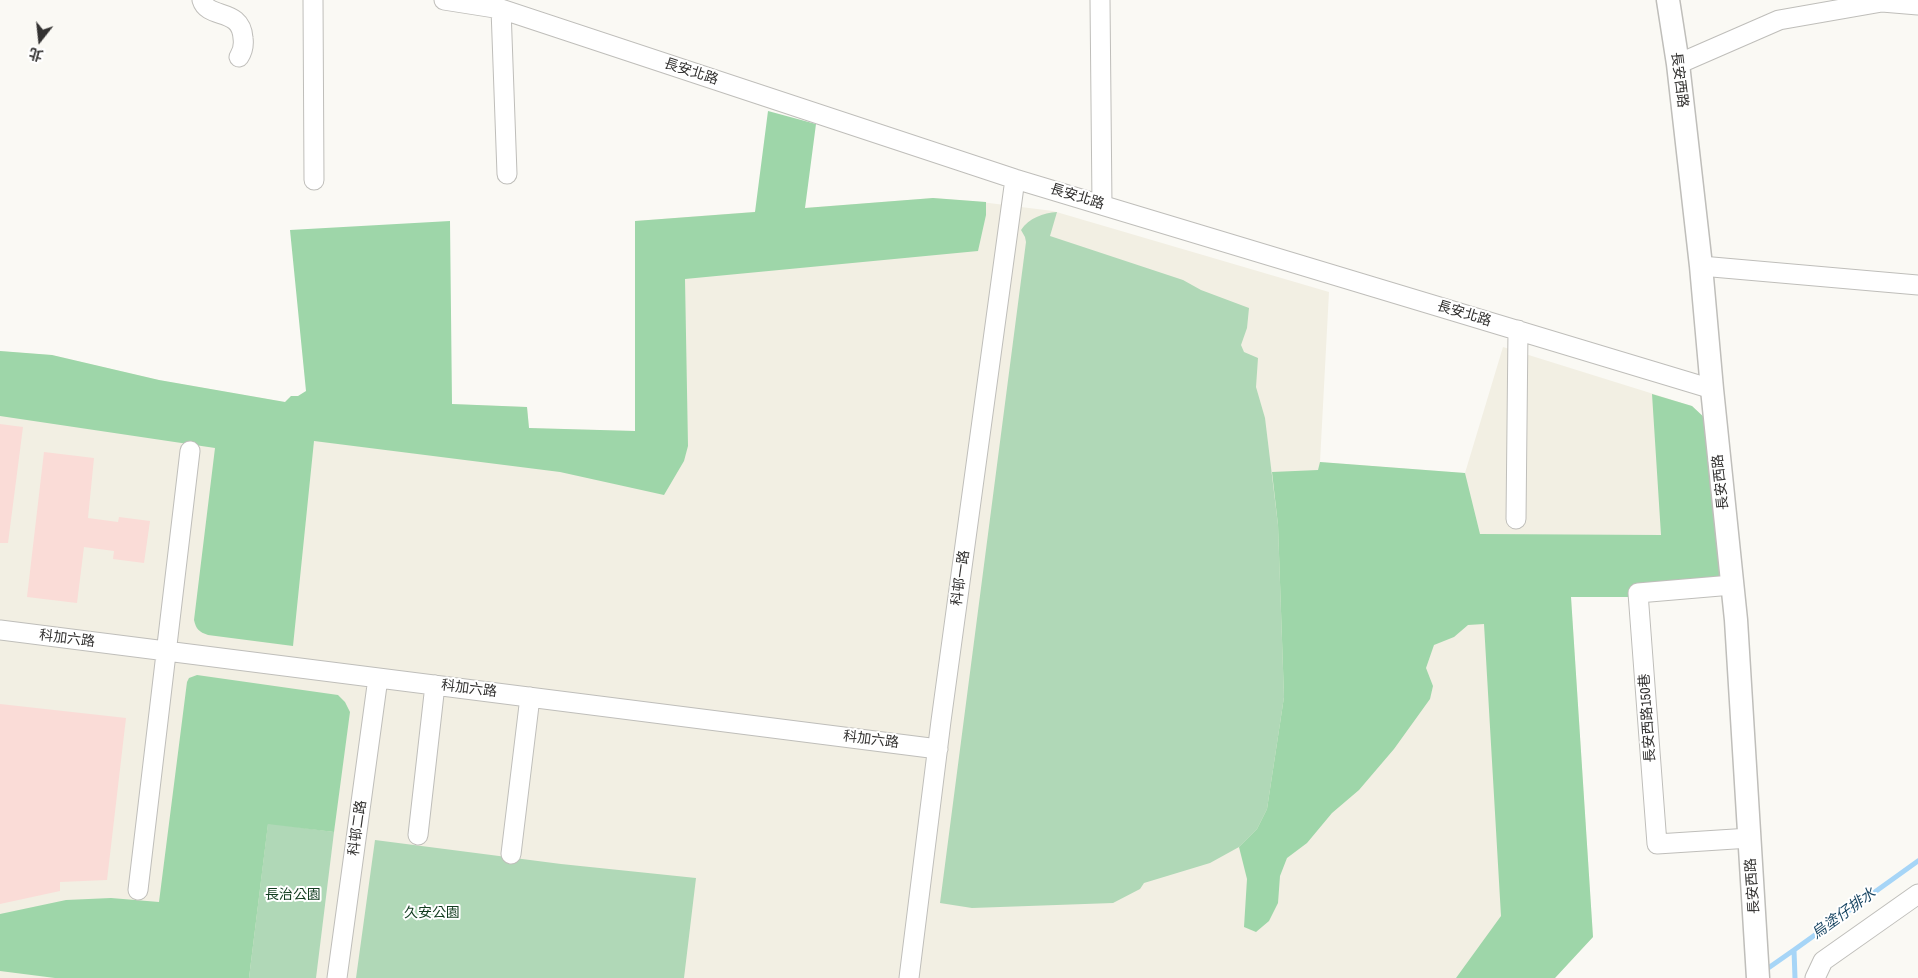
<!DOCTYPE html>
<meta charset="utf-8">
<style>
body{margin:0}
#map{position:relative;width:1918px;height:978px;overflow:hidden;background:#faf9f4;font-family:"Archivo Narrow","Noto Sans TC",sans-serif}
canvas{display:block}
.north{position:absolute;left:15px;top:15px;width:50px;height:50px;-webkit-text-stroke:4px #fff;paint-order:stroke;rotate:196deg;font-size:14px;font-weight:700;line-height:20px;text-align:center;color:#333231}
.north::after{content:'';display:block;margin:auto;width:18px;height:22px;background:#333231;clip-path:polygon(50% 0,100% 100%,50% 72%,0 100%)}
</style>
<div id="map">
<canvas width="1918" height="978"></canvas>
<div class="north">北</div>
</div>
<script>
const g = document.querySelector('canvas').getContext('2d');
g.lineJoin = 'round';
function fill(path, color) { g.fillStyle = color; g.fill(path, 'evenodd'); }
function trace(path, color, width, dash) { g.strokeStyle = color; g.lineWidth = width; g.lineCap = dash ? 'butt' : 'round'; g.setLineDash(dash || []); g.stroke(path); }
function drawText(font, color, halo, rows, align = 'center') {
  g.font = font + ' "Archivo Narrow","Noto Sans TC",sans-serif'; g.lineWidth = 4; g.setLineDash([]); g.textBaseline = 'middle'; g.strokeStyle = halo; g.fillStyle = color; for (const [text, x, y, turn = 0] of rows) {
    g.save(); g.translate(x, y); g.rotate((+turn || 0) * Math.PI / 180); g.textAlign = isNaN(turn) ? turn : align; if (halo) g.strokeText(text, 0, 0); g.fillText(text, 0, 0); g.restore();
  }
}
const built = new Path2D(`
 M933,198l40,3 80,10 276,81 -9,170 145,11 38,-126 189,59 15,14 13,154 -84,12 -7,11h-58l22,340 -38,41h-1555v-627l52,4 107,25 126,22 6,-6 7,1 8,-5 146,12 75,3 2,21 106,3v-210z`);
const green = new Path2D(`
 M1057,212l-7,24 133,44 18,10 48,18 -2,20 -6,17 3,7 14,6 -2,29 9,31 13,107 6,172 -17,112 -10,20 -18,18 -29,16 -66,20 -4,6 -27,14 -141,5 -32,-5 86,-661 -1,-5 -4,-7c8,-12 22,-17 36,-18z
 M268,823l66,9 -18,146h-67z
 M375,840l186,24 135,14 -12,100h-328z`);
const forest = new Path2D(`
 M768,111l48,13 -11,84 128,-10 53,4v13l-8,36 -293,28 3,167 -4,15 -20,34 -104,-23 -246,-31 -21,205 -85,-11c-9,-3 -12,-6 -14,-15l21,-172 -215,-32v-65l52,4 107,25 126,22 6,-6h7l8,-5 -16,-161 160,-9 2,183 75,3 2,21 106,3v-210l120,-9z
 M1652,394l40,12 15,14 13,154 -1,4 -83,8 -7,11h-58l22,340 -38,41h-99l45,-62 -17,-292 -16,1 -14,12 -20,8 -8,23 7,18 -3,13 -36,50 -35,41 -27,23 -25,30 -20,15 -7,18 -2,27 -9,18 -13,11 -12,-5 3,-48 -8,-32 18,-18 10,-20 17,-112 -6,-172 -6,-53 46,-2 2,-8 145,11 15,61 181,1z
 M197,675l141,20 7,7 5,10 -16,120 -66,-8 -19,154h-194l-55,-7v-57l66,-14 45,-2 48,4 28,-220 2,-4z`);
const stream = new Path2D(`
 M1764,971l30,-21
 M1795,978l-1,-28 124,-89`);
const building = new Path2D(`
 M0,424l23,3 -15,116h-8z
 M44,452l50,6 -6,60 30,4 1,-5 31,4 -6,42 -31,-4 1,-8 -30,-4 -7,56 -50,-6z
 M0,704l126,14 -19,162 -47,2v9l-60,13z`);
const minor = new Path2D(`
 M202,0c6,20 39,7 41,38 1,7 0,13 -4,19
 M313,0l1,180
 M444,0l57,9 514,170 697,210
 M1100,0l2,205
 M501,9l6,165
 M1678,64l101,-44 103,-18 36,3
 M1701,266l217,19
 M1516,519l2,-189
 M1732,585l-94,8 19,251 93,-6
 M0,630l938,119
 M418,835l17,-150
 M511,854l19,-157
 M138,890l52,-439
 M337,978l41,-300
 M909,978l32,-257 74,-542
 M1815,978l8,-17 95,-67`);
const major = new Path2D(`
 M1668,0l10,64 23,202 11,123 24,231 22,358`);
const streetNames = [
 ["長安北路",691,72,18],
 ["長安西路",1679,80,83],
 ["長安北路",1077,197,17],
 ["長安北路",1464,314,17],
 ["長安西路",1721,482,-96],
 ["科邨一路",961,578,-82],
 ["科加六路",67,639,7],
 ["科加六路",469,689,7],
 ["長安西路150巷",1648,718,-94],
 ["科加六路",871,740,7],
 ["科邨二路",358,828,-82],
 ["長安西路",1753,886,-94]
];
const parkNames = [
 ["長治公園",293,895],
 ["久安公園",432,913]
];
const waterNames = [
 ["烏塗仔排水",1844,914,-36]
];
fill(built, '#f2efe3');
fill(green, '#b0d8b7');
fill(forest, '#9ed6a9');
trace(stream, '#a6d5f7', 5);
fill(building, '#fadcd7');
trace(minor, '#bfbeba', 21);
trace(major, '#bfbeba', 25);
trace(minor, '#fff', 19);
trace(major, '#fff', 22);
drawText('14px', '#333231', '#fff', streetNames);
drawText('14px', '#123c1f', '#fff', parkNames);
drawText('italic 15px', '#194663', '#fff', waterNames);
</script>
